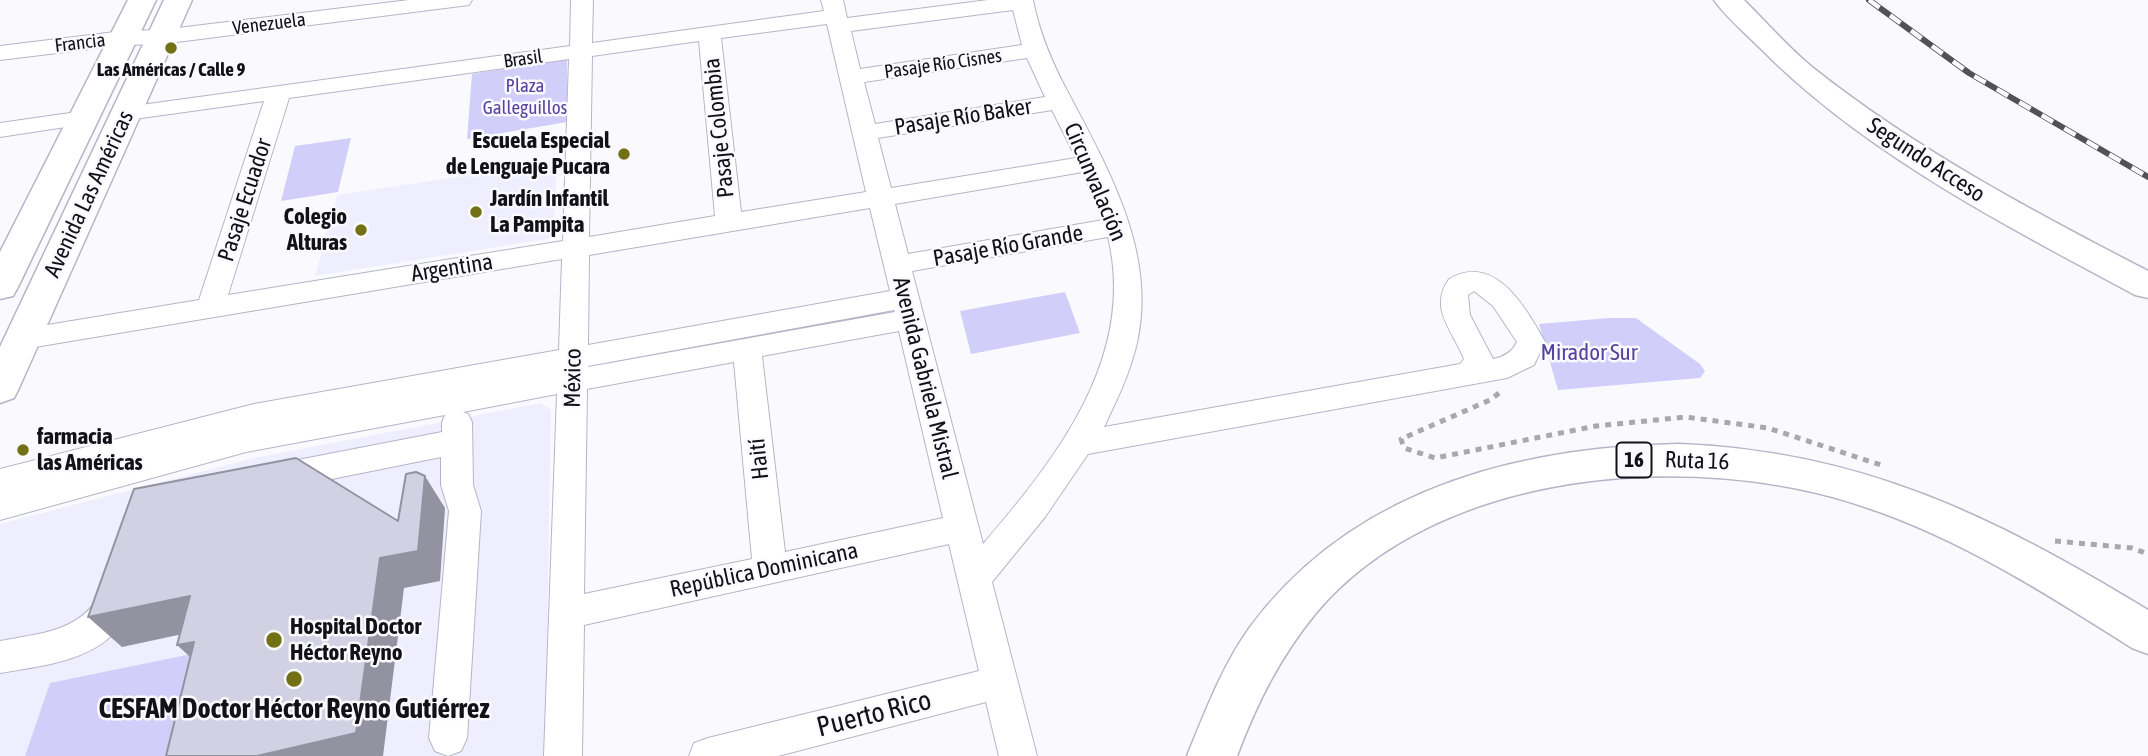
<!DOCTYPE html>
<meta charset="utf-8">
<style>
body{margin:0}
canvas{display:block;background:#fafafe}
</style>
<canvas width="2148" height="756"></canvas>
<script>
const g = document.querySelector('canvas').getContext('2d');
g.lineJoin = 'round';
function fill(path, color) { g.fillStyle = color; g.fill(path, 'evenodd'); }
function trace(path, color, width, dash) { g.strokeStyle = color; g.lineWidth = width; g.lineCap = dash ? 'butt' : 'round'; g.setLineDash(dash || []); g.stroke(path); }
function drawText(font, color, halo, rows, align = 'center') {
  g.font = font + ' "Asap Condensed",sans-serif'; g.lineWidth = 5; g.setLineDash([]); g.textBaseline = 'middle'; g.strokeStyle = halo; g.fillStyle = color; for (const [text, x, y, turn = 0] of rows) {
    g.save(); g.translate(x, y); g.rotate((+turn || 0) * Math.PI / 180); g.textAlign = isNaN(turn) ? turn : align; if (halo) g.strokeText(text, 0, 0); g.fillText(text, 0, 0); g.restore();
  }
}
const built = new Path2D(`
 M557,162l-4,76 -238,38 22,-81z
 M541,403l10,7 -6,346h-545v-232l254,-66z`);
const green = new Path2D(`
 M567,59v63l-100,17 5,-65z
 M351,138l-13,54 -57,9 14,-55z
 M1065,292l15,41 -109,21 -11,-43z
 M1609,318h27l64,46 5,7 -5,7 -142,12 -19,-66z
 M211,650l-27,106h-159l25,-73z`);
const path = new Path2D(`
 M1499,393l-9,7 -89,39 3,9 31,10 161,-32 90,-9 82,11 116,38
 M2055,541l77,7 16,6`);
const minor = new Path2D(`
 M409,0h63l-3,5 -8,1 -300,38 -38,1 -123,15v-14l123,-15 38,-1z
 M571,0h22l-1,43 232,-32 -3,-11h22l4,18 141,-18h45c7,36 21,67 38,98 39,74 86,157 66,245 -7,30 -20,57 -33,84l356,-63 4,-5c-11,-28 -36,-51 -15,-80 46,-27 77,29 96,63l-11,23 -27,13 -419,76 -43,63 -53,65 45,174h-38l-13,-54 -208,54h-89l5,-13 14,-5 271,-67 -30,-127 -365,81 -2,131h-38l13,-362 -94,18 5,2 4,8 1,63 8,26 -14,227 -6,13 -13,5 -13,-5 -6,-13 20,-227 -8,-26v-28l-164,33 -11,-4 -5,-9 5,-9 11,-4 165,-32v-10l3,-7 -199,37 -246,68v-51l254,-65 305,-54 3,-91 -539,90 -10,-3 -4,-7 4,-7 10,-3 176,-29 65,-199 -137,19 -8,-2 -4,-5 4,-5 451,-62zM1013,10l9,35 -162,24 -9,-38zM827,24l39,168 -125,20 -20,-174zM699,41l16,175 -126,21 3,-181zM1027,58l18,39 -170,27 -11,-42zM569,59l-6,182 -335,54 61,-197zM1052,110l24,48 -185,30 -13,-50zM1083,172l20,48 -195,34 -13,-50zM870,208l20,83 -302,54 1,-90zM1108,237c29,120 -52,222 -125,307l-71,-273zM1474,291l19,15 24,36c-5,10 -13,15 -24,17l-23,-44 -2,-20zM894,310l1,2 -307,55v-1zM899,331l44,187 -158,34 -23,-196zM734,362l18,197 -168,35 3,-205z
 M84,111l8,2 4,5 -4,5 -92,14v-14z
 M119,580l12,4 5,11c-4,10 -8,21 -15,30 -26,36 -80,41 -121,48v-32c47,-9 83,-9 107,-57z`);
const major = new Path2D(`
 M128,0h28l-138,287 -5,9 -13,3v-47z
 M164,0h28l-173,388 -5,10 -14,5v-56z
 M1714,0h30c22,22 44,47 68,67 103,82 220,144 336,204v27l-13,-3c-130,-70 -272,-142 -377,-249 -14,-14 -32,-29 -44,-46z`);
const highway = new Path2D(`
 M1679,444c183,7 316,73 469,166v44l-16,-6c-85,-54 -171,-109 -267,-141 -170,-58 -426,-40 -549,106 -36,44 -59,90 -79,143h-50c18,-44 35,-90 63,-129 102,-137 266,-180 429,-183z`);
const rail = new Path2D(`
 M1869,0l100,73 179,104`);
const shadedWall = new Path2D(`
 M425,476l20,32 -5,73 -36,7 -21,168h-126l123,-198z
 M190,596l30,30 -98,21 -34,-30z
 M194,642l15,32 -32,-29z`);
const building = new Path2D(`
 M296,458l102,63 8,-47 10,-2 9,4 -7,75 -38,7 -24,175 -99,23h-91l28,-114 -17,3 13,-49 -102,21 46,-128z`);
const markers = [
 [171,48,7,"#737115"],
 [624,154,7,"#737115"],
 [476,212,7,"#737115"],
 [361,230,7,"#737115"],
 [23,450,7,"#737115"],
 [274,640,9,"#737115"],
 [294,679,9,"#737115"]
];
const farStreetnames = [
 ["Venezuela",269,24,-7],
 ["Francia",80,43,-7],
 ["Brasil",523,59,-8],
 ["Pasaje Río Cisnes",943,64,-8]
];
const farPoinames = [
 ["Las Américas / Calle 9",171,70]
];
const farParknames = [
 ["Plaza",525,86],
 ["Galleguillos",525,108]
];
const shields = [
 [1634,460,35]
];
const shieldNames = [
 ["16",1634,460]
];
const streetNames = [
 ["Pasaje Río Baker",963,117,-9],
 ["Pasaje Colombia",719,128,-96],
 ["Segundo Acceso",1926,160,33],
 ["Circunvalación",1095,182,67],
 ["Avenida Las Américas",89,194,-65],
 ["Pasaje Ecuador",245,200,-72],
 ["Pasaje Río Grande",1008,246,-10],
 ["Argentina",452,268,-9],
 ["México",573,378,-89],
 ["Avenida Gabriela Mistral",925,378,76],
 ["Haití",759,459,-96],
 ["Ruta 16",1697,461,2],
 ["República Dominicana",764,570,-12]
];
const poiNames = [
 ["Escuela Especial",610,141,"right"],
 ["de Lenguaje Pucara",610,167,"right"],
 ["Jardín Infantil",490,199],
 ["La Pampita",490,225],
 ["Colegio",347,217,"right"],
 ["Alturas",347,243,"right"],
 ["farmacia",37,437],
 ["las Américas",37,463],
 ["Hospital Doctor",290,627],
 ["Héctor Reyno",290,653]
];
const parkNames = [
 ["Mirador Sur",1589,353]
];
const nearPoinames = [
 ["CESFAM Doctor Héctor Reyno Gutiérrez",294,709]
];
const nearStreetnames = [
 ["Puerto Rico",874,714,-14]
];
fill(built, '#efeeff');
fill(green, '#d1cefa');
trace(minor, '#b6b5c8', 2);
trace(major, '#b6b5c8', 3);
trace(highway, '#b6b5c8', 3);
trace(path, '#a9a8ad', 5, [6, 6]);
fill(minor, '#fff');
fill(major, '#fff');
fill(highway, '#fff');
trace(rail, '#525156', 6);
trace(rail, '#fafafe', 4.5, [13]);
fill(shadedWall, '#9392a0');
fill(building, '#d2d1e4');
trace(building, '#9392a0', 2);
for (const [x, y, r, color] of markers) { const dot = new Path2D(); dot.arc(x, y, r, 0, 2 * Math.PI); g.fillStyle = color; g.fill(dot); trace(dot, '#fafafe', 2.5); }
drawText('19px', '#121117', '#fafafe', farStreetnames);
drawText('bold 19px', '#121117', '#fafafe', farPoinames);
drawText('19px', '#5643a0', '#fafafe', farParknames);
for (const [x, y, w] of shields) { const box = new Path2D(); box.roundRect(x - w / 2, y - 17.5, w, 35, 5); g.fillStyle = '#fafafe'; g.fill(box); trace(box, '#121117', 2); }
drawText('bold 21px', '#121117', null, shieldNames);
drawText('23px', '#121117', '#fafafe', streetNames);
drawText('bold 23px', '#121117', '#fafafe', poiNames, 'left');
drawText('23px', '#5643a0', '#fafafe', parkNames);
drawText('bold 28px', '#121117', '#fafafe', nearPoinames);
drawText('28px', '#121117', '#fafafe', nearStreetnames);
</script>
